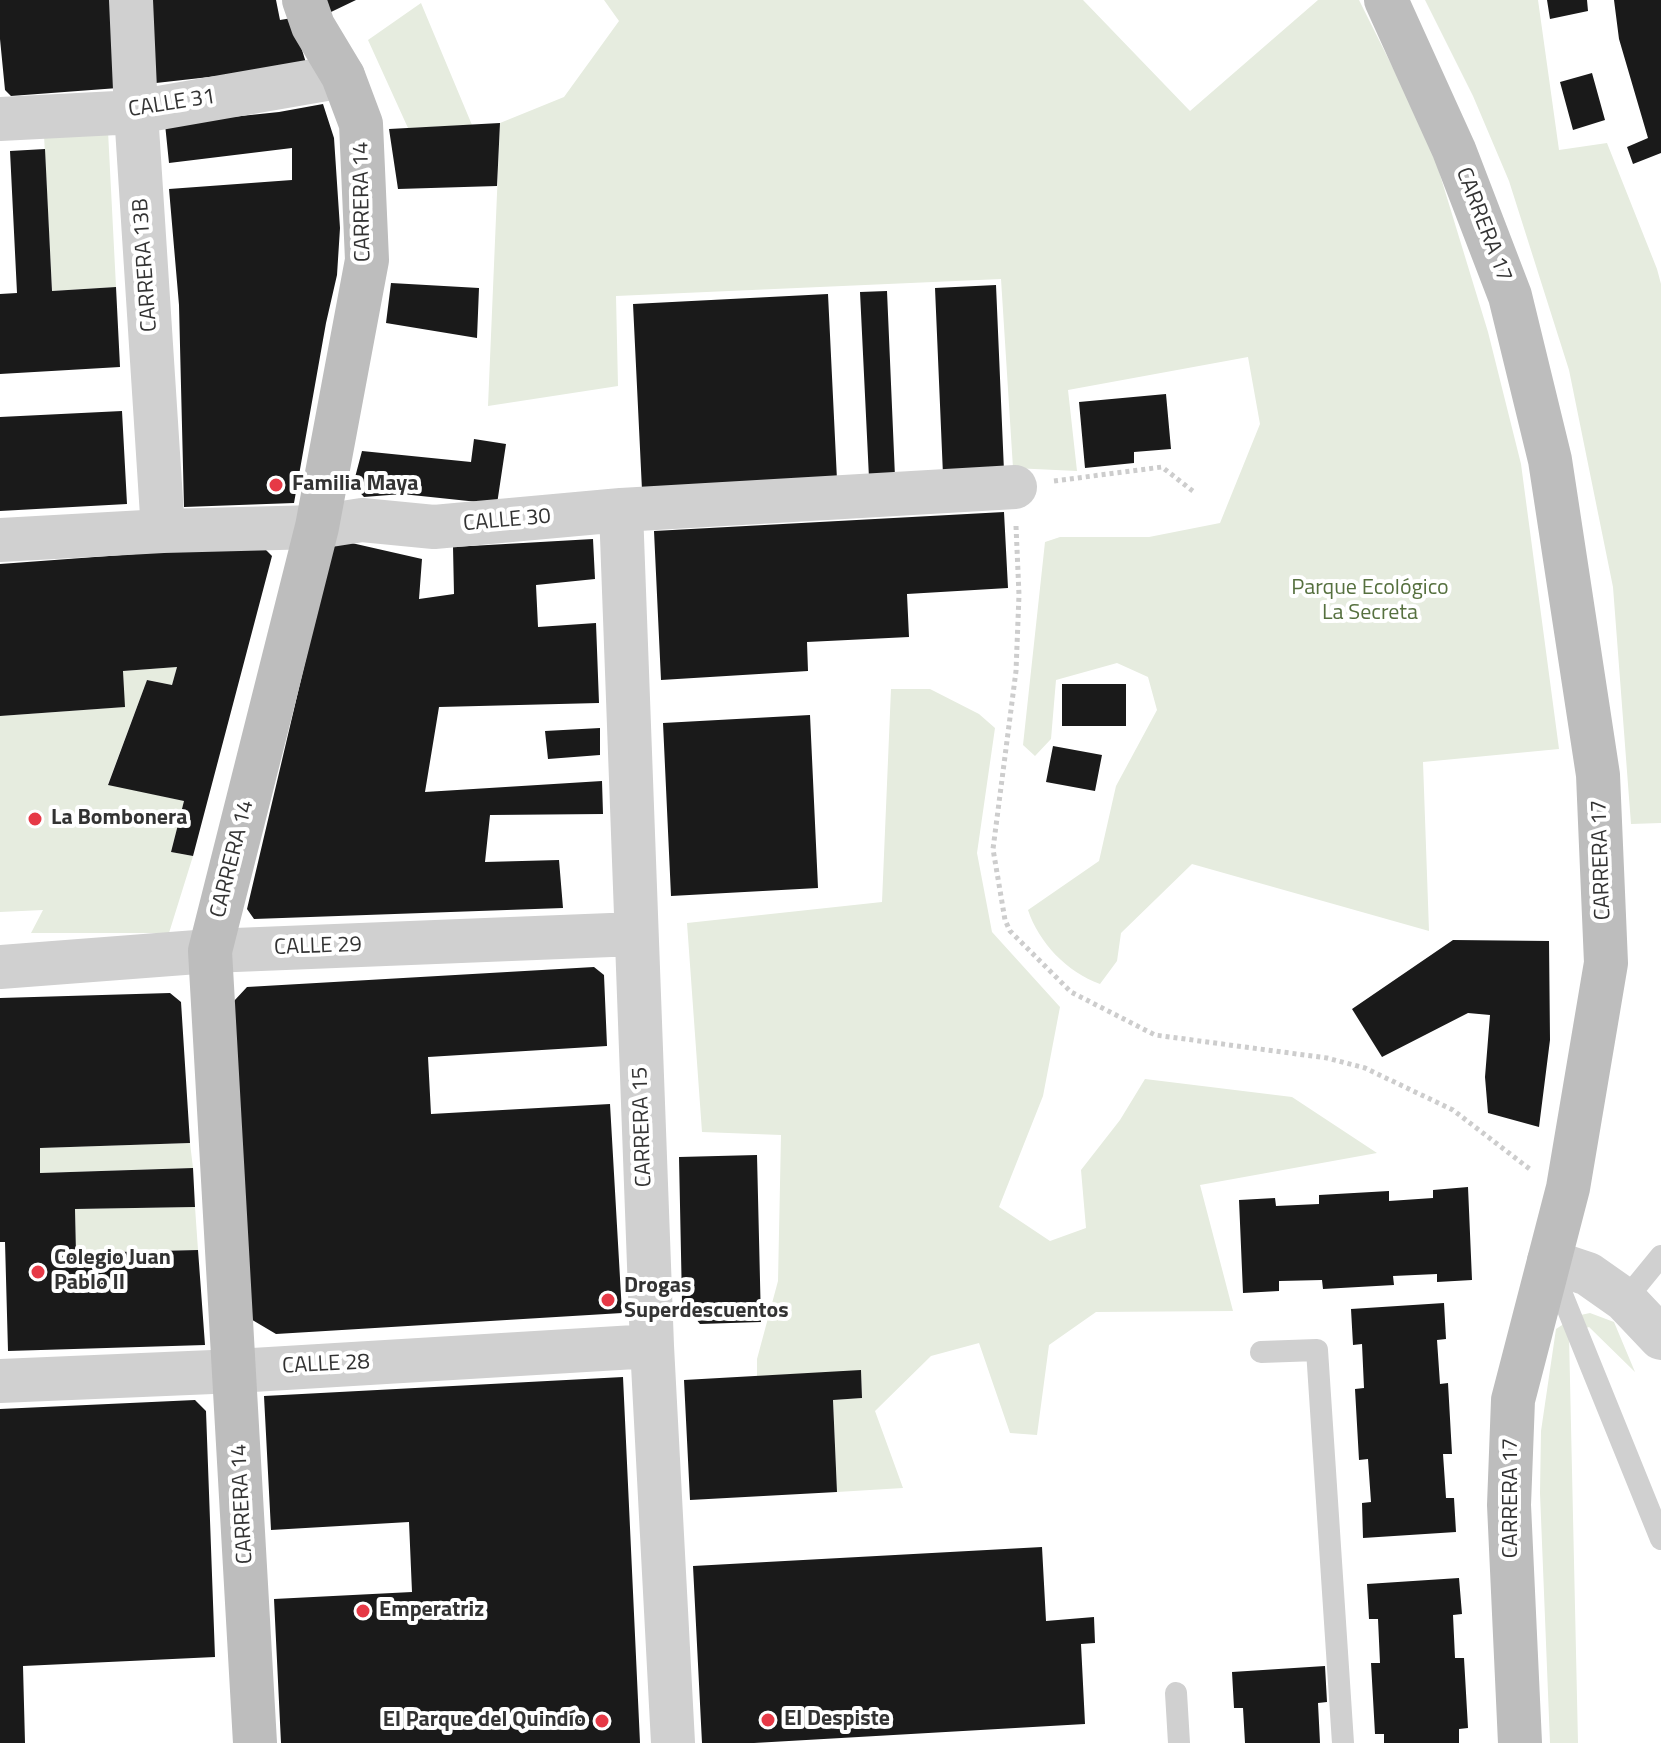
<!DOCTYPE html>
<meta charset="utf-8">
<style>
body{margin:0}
canvas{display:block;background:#fff}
</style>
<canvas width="1661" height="1743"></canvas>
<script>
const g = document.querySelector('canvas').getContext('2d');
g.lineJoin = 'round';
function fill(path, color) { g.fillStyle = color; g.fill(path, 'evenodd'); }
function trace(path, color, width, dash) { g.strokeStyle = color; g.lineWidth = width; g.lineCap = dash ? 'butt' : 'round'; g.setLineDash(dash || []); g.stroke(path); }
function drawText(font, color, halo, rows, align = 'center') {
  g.font = font + ' "Titillium Web",sans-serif'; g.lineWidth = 8; g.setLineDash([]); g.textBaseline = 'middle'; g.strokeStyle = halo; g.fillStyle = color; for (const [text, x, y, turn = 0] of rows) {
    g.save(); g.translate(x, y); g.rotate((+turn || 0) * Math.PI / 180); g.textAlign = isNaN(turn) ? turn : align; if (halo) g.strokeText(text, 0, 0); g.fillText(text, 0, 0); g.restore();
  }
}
const green = new Path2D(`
 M604,0h479l107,111 128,-111h41l71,142 58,190 33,132 38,285 -136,13 6,169 -237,-67 -71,69 -4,28 -17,23c-33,-12 -61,-41 -72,-74l71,-49 17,-75 41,-76 -9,-33 -31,-14 -61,17 -5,59 -16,17 -12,-11 22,-203 15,-5h89l71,-14 40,-99 -12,-67 -180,33 9,81 -64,-3 -12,-189 -385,17 2,90 -130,20 12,-283 64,-26 55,-76z
 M1425,0h113l21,150 48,-7 50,126 4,15v539l-30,1 -18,-237 -44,-217 -60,-189 -36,-85z
 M421,3l51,122 -64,3 -40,-88z
 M108,131l8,156 -64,4 -8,-156z
 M177,667l-5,18 -25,-5 -39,104 76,17 -13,51 22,4 -24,77h-138l12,-23 -43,2v-196l124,-9 -1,-36z
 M891,689h39l49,25 16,14 -18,125 15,79 68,75 -17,89 -44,111 51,34 36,-13 -5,-58 39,-50 25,-41 147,18 85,56 -177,32 33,126 -137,1 -47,33 -12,90 -27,-2 -31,-90 -48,13 -56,55 28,77 -66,4 -4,-92 29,-2 -1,-27 -104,5v-17l21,-78 3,-146 -79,-3 -15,-209 195,-21z
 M190,1143l3,25 -153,5v-25z
 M195,1207l3,43 -122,3 -1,-44z
 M1590,1313l24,9 21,50 -46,-45 -20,8 9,408h-28l-10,-250 1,-62 15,-102 20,-13z`);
const building = new Path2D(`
 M0,0h113l5,88 -107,8 -6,-6 -5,-51z
 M150,0h126l4,20 12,-2 15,48 -151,17z
 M325,0h31l-25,12z
 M1547,0h40l1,11 -38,8z
 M1614,0h47v153l-28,11 -6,-17 21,-9 -29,-99z
 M1592,73l13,47 -32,10 -13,-48z
 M323,104l11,34 6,90 -3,47 -11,48 -32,180 -110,4 -5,-202 -10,-116 123,-9v-32l-123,15 -4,-39 114,-12z
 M500,123l-3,63 -99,3 -9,-60z
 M45,149l7,142 64,-4 4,80 -120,7v-80l17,-1 -7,-142z
 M391,283l88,5 -2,50 -91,-15z
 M996,285l8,186 -61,4 -8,-187z
 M887,291l8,186 -26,1 -9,-186z
 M828,294l9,186 -195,10 -9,-186z
 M1166,394l5,55 -37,3v11l-49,5 -6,-66z
 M122,411l5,93 -127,7v-94z
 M474,439l32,5 -9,60 -95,-10 -38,3 -11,-12 9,-34 109,11z
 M1004,512l4,76 -101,6 2,43 -102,5 1,29 -147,9 -7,-149z
 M334,539l88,20 -3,40 35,-5 -1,-47 140,-8 2,40 -59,6 2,42 58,-4 3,80 -160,4 -14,85 177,-11 1,33 -113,1 -5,47 74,-2 4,48 -309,11 -7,-10z
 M264,548l8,8 -79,300 -22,-4 13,-51 -76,-16 39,-105 25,5 5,-18 -54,4 2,36 -125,9v-152l190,-14z
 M1062,684h64v42h-64z
 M810,715l8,173 -147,8 -8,-173z
 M600,728v27l-52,4 -3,-28z
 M1053,746l49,9 -7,36 -49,-9z
 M1453,940l96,1 1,99 -11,87 -51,-14 -3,-36 5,-62 -22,-2 -86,44 -30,-48z
 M594,967l10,8 3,71 -179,11 3,57 179,-10 12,209 -346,21 -27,-16 -15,-317 13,-14z
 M170,993l11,9 9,141 -150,5v25l153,-5 2,39 -120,2 1,44 122,-3 7,95 -197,6 -3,-109h-5v-244z
 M757,1155l4,167 -61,2 -18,-22 -3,-145z
 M1468,1187l4,93 -35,2v-8l-44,2 1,9 -71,4 -1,-9 -43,1v10l-36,2 -4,-93 36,-2 1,8 43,-2v-9l70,-4v10l44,-3v-8z
 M1444,1303l2,36 -9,1 3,44 8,-1 4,71h-9l3,44h8l2,34 -93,6 -1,-35 9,-1 -3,-43 -9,1 -4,-71 9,-1 -2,-44 -9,1 -2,-36z
 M861,1370l1,28 -29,2 4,92 -147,8 -6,-120z
 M623,1377l17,366h-359l-7,-144 138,-7 -3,-70 -138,8 -7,-134z
 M195,1400l11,11 9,246 -192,9 2,77h-25v-334z
 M1042,1547l4,74 48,-4 1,26 -14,1 4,80 -331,19h-52l-9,-177z
 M1459,1578l3,36 -9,1 2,43h9l4,70 -9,1v14h-75v-9h-9l-4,-71h9l-2,-44h-9l-2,-35z
 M1325,1666l2,36 -9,1 2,40h-75l-2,-35h-9l-2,-36z`);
const path = new Path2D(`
 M1054,481l108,-14 32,25
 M1016,526l3,69 -3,76 -23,178 12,71 5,11 61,61 84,43 172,23 38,10 88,42 78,60`);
const lane = new Path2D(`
 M1552,1270l109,269
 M1625,1300l36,-44
 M1261,1352l56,-2 26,393
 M1176,1693l3,50`);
const street = new Path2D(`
 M131,0l5,112 27,419
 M0,119l136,-7 207,-36
 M621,510l31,836 21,397
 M0,540l163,-9 154,-4 45,-7 72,7 187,-17 394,-23
 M0,967l210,-16 426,-17
 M1549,1261l39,13 37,26 36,38
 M0,1381l236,-10 416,-25`);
const secondary = new Path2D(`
 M1386,0l68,150 56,146 40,164 48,315 8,188 -38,225 -55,212 -4,105 11,238
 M255,1743l-45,-792 107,-424 50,-267 -6,-136 -18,-48 -30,-50 -9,-26`);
const markers = [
 [276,485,8,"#e63946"],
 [35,819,8,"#e63946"],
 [38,1272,8,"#e63946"],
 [608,1300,8,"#e63946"],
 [363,1611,8,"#e63946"],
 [768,1720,8,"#e63946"],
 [602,1721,8,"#e63946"]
];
const streetNames = [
 ["CALLE 31",172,104,-9],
 ["CARRERA 14",363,202,-91],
 ["CARRERA 17",1483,225,69],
 ["CARRERA 13B",146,265,-94],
 ["CALLE 30",507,521,-5],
 ["CARRERA 14",233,859,-76],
 ["CARRERA 17",1602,860,-92],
 ["CALLE 29",318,947,-2],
 ["CARRERA 15",643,1127,-92],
 ["CALLE 28",326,1365,-3],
 ["CARRERA 17",1512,1498,-90],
 ["CARRERA 14",243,1504,-93]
];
const poiNames = [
 ["Familia Maya",292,485],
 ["La Bombonera",51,819],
 ["Colegio Juan",54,1259],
 ["Pablo II",54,1284],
 ["Drogas",624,1287],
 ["Superdescuentos",624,1312],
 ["Emperatriz",379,1611],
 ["El Despiste",784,1720],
 ["El Parque del Quindío",586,1721,"right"]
];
const parkNames = [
 ["Parque Ecológico",1370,589],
 ["La Secreta",1370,614]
];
fill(green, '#e6ecdf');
fill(building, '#1a1a1a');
trace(path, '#cdcdcd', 5, [4, 4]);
trace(lane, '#d0d0d0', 22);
trace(street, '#d0d0d0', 44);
trace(secondary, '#bdbdbd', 44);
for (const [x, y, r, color] of markers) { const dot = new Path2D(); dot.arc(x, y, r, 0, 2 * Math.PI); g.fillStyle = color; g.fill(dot); trace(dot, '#fff', 3); }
drawText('22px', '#333', '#fff', streetNames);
drawText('bold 22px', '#333', '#fff', poiNames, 'left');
drawText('22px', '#56703f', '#fff', parkNames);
</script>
